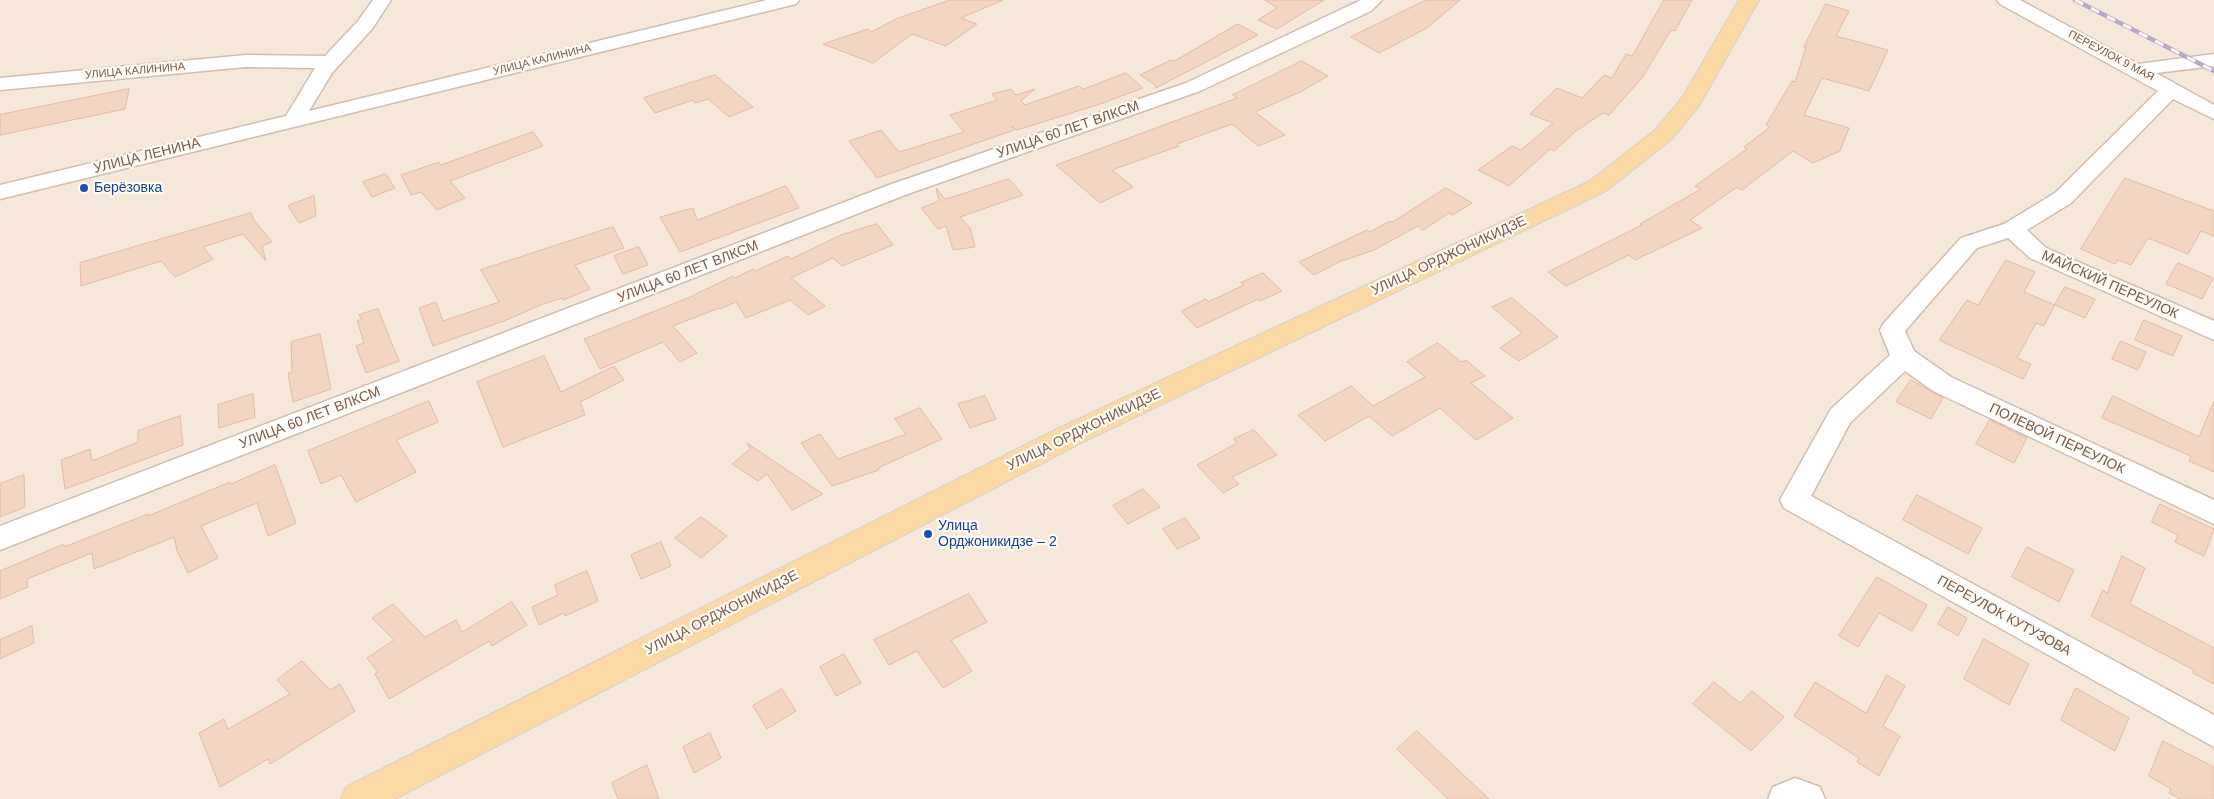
<!DOCTYPE html>
<meta charset="utf-8">
<style>
body{margin:0}
canvas{display:block;background:#fdf6ec}
</style>
<canvas width="2214" height="799"></canvas>
<script>
const g = document.querySelector('canvas').getContext('2d');
g.lineJoin = 'round';
function fill(path, color) { g.fillStyle = color; g.fill(path, 'evenodd'); }
function trace(path, color, width, dash) { g.strokeStyle = color; g.lineWidth = width; g.lineCap = dash ? 'butt' : 'round'; g.setLineDash(dash || []); g.stroke(path); }
function drawText(font, color, halo, rows, align = 'center') {
  g.font = font + ' Helvetica,sans-serif'; g.lineWidth = 4.5; g.setLineDash([]); g.textBaseline = 'middle'; g.strokeStyle = halo; g.fillStyle = color; for (const [text, x, y, turn = 0] of rows) {
    g.save(); g.translate(x, y); g.rotate((+turn || 0) * Math.PI / 180); g.textAlign = isNaN(turn) ? turn : align; if (halo) g.strokeText(text, 0, 0); g.fillText(text, 0, 0); g.restore();
  }
}
const residential = new Path2D(`
 M0,0h2214v799h-2214z`);
const building = new Path2D(`
 M950,0h53l-42,18 16,6 -31,22 -34,-12 -39,29 -50,-19 45,-15 3,3 25,-13z
 M1265,0h59l-47,29 -19,-9 19,-12z
 M1426,0h34l-33,28 -48,25 -28,-16z
 M1664,0h28l-17,31 -4,-1 -29,48 -33,37 -6,-2 -27,18 -22,20 -4,-2 -41,37 -31,-16 34,-24 9,4 32,-27 -23,-9 27,-26 25,10 22,-23 8,3 14,-24 6,2 2,-3z
 M1826,4l23,7 -13,25 52,14 -19,41 -47,-13 -18,37 45,13 -9,23 -27,12 -20,-12 -51,39 -5,-3 -47,33 12,8 -67,32 -6,-5 -63,31 -18,-14 94,-47 -2,-1 61,-35 -6,-3 52,-37 -3,-2 26,-20 -4,-2 26,-44 3,1 11,-35h-2z
 M1238,24l20,11 -102,53 -2,-4 -14,-9 31,-15 3,1z
 M1302,61l26,15 -28,16 -45,20 30,23 -27,11 -26,-22 -55,20 2,2 -67,24 21,17 -33,16 -44,-38 181,-67 -4,-3z
 M1126,73l17,15 -40,15 -76,24 -11,3 -4,-4 2,4 -137,48 -28,-37 32,-11 18,22 65,-20 -14,-17 47,-15 -5,-6 19,-5 5,6 19,-6 -14,12 4,4 54,-19 4,3z
 M715,75l38,32 -24,10 -21,-18 -13,4 -2,-3 -38,13 -11,-15z
 M129,89l-4,20 -125,26v-20z
 M533,132l10,14 -93,35 15,17 -28,12 -16,-18 -10,3 -10,-20 38,-13 1,3z
 M386,174l9,14 -23,9 -9,-15z
 M2125,178l89,33v25l-13,-5 -13,23 -40,-16 -17,27 -13,-5 -3,4 -34,-15z
 M1009,179l14,16 -63,22 10,11 5,19 -22,3 -7,-24 -8,3 -17,-21 18,-7 -3,-13 9,11z
 M786,186l13,22 -119,44 -20,-35 33,-9 4,12z
 M1446,188l26,15 -19,12 -4,-2 -26,17 -5,-4 -44,24 -35,12 -25,13 -15,-13 68,-32 3,2 20,-11 2,1z
 M314,196l2,20 -17,7 -11,-17z
 M251,213l3,7 18,22 -10,4 4,15 -23,-27 -40,13 10,12 -38,18 -14,-16 -80,25 -1,-23z
 M877,224l16,21 -51,21 -9,-8 -42,20 34,28 -17,9 -18,-15 -44,18 -10,-16 -16,7 -1,-1 -46,18 24,27 -17,9 -17,-20 -63,27 -16,-30 104,-41 45,-22 2,2 18,-9 2,2 33,-15 3,3 50,-24z
 M613,227l11,21 -49,17 15,24 -27,11 -1,-2 -19,6 -39,17 -71,25 -14,-38 17,-6 7,19 56,-19 -18,-32z
 M639,247l9,18 -25,9 -9,-18z
 M2006,260l29,12 -11,20 31,13 -11,21 -8,-3 -19,35 14,6 -8,15 -84,-39 28,-40 11,5z
 M2178,263l35,15 -11,21 -36,-15z
 M1263,273l19,18 -22,10 -2,-2 -61,29 -16,-17 25,-12 2,3 36,-17 -3,-2z
 M2065,287l30,12 -10,19 -30,-13z
 M1512,298l46,39 -39,24 -19,-13 22,-15 -30,-26z
 M378,309l21,52 -33,12 -10,-27 8,-3 -7,-23h5l-3,-5z
 M2144,320l38,16 -9,20 -38,-16z
 M320,334l11,55 -38,13 -5,-29 4,-1 -1,-30z
 M2121,341l25,11 -8,18 -26,-11z
 M1438,343l23,19 5,-2 19,16 -14,7 42,35 -37,22 -36,-32 -48,28 -23,-20 -44,25 -27,-26 53,-29 22,20 52,-29 -18,-15z
 M544,356l17,36 53,-26 10,14 -44,22 5,13 -82,32 -26,-65z
 M1911,380l32,18 -12,21 -35,-17z
 M253,394l2,23 -36,11 -1,-23z
 M985,396l11,23 -26,9 -12,-24z
 M2113,396l86,41 15,-36v71l-25,-11 2,-5 -89,-38z
 M429,401l9,21 -42,18 20,32 -60,30 -15,-27 -20,9 -13,-33z
 M920,408l22,31 -64,29 1,2 -47,16 -31,-43 19,-9 18,25 68,-25 -11,-15z
 M180,416l3,29 -118,44 -4,-29 29,-11 2,12 46,-19v-11z
 M1990,420l37,18 -13,25 -38,-19z
 M1254,430l23,25 -45,22 7,7 -16,9 -26,-28 40,-22 -3,-4z
 M747,443l31,21 45,30 -31,16 -25,-36 -9,7 -26,-17 18,-15z
 M275,465l21,58 -28,13 -11,-33 -56,23 17,32 -30,15 -11,-22 -3,-14 -80,32 -2,-16 -65,26 1,8 -28,12v-28l64,-27v3l84,-33v2l82,-34v2z
 M24,475l1,32 -25,10v-33z
 M1143,489l17,18 -32,17 -15,-18z
 M1917,495l65,33 -14,26 -65,-34z
 M2160,504l54,25 -10,27 -29,-14 3,-7 -26,-13z
 M701,517l26,19 -26,22 -26,-20z
 M1185,518l15,20 -23,11 -14,-20z
 M661,542l10,24 -30,13 -10,-24z
 M2027,547l47,23 -15,32 -47,-25z
 M2122,556l23,12 -15,36 84,44v36l-21,-11 1,-3 -103,-54 12,-26 4,3z
 M587,571l11,30 -33,15 -1,-3 -25,12 -7,-18 26,-12 -3,-10z
 M1877,577l50,28 -15,26 -33,-18 -21,34 -19,-11z
 M969,594l18,28 -36,18 21,31 -29,17 -26,-37 -28,14 -15,-25z
 M512,602l15,23 -35,21 -3,-5 -100,58 -14,-25 3,-2 -11,-14 27,-18 -22,-22 21,-14 32,33 31,-17 6,12z
 M1948,607l19,11 -9,18 -20,-12z
 M32,626l2,17 -34,16v-19z
 M1984,639l45,25 -20,41 -45,-26z
 M844,654l17,29 -25,13 -16,-29z
 M302,661l28,29 10,-6 15,27 -85,53 -2,-5 -48,28 -21,-54 25,-14 4,10 62,-35 -13,-14z
 M1887,675l18,11 -22,40 17,10 -21,40 -22,-14 2,-4 -65,-42 21,-34 51,31z
 M1714,682l26,21 12,-12 32,26 -33,34 -58,-47z
 M2076,688l53,30 -14,33 -54,-31z
 M782,689l14,22 -29,18 -14,-23z
 M1417,731l72,68h-41l-51,-50z
 M710,733l11,25 -27,15 -11,-26z
 M2163,741l51,26v32h-34l-11,-6 2,-4 -22,-13z
 M647,765l12,34h-41l-6,-16z`);
const minor = new Path2D(`
 M373,0h18l-19,29 -40,44 -23,38 458,-111h32l-3,4 -796,195v-14l286,-69 29,-48 -69,-1 -246,23v-12l246,-23 79,1 33,-35z
 M1361,0h21l-11,11 -171,80 -295,104 -905,355v-24l889,-341 297,-102z
 M1997,0h23l118,64 76,-10v12l-58,7 58,32v14l-41,-20 -102,104 -44,27 19,18 168,73v19l-184,-82 -22,-20 -31,10 -72,83 9,20 37,26 263,123v24l-281,-133 -28,-20 -55,52 -39,73 403,219v32l-430,-239 -4,-8 51,-91 59,-54 -10,-25 3,-6 78,-86 43,-14 51,-31 103,-102 -158,-87z
 M1795,778l25,9 5,12h-57l5,-12z`);
const major = new Path2D(`
 M1739,0h20l-60,106 -28,34 -65,51 -527,253 -684,355h-54l5,-12 713,-359 531,-247 65,-51 27,-32z`);
const rail = new Path2D(`
 M2075,0l139,71`);
const markers = [
 [84,188,5,"#1a4fb4"],
 [928,534,5,"#1a4fb4"]
];
const farStreetnames = [
 ["ПЕРЕУЛОК 9 МАЯ",2111,56,28],
 ["УЛИЦА КАЛИНИНА",542,60,-14],
 ["УЛИЦА КАЛИНИНА",135,71,-5]
];
const streetNames = [
 ["УЛИЦА 60 ЛЕТ ВЛКСМ",1068,130,-19],
 ["УЛИЦА ЛЕНИНА",147,156,-14],
 ["УЛИЦА ОРДЖОНИКИДЗЕ",1449,256,-25],
 ["УЛИЦА 60 ЛЕТ ВЛКСМ",688,272,-21],
 ["МАЙСКИЙ ПЕРЕУЛОК",2110,285,24],
 ["УЛИЦА 60 ЛЕТ ВЛКСМ",310,418,-21],
 ["УЛИЦА ОРДЖОНИКИДЗЕ",1084,430,-26],
 ["ПОЛЕВОЙ ПЕРЕУЛОК",2057,439,25],
 ["УЛИЦА ОРДЖОНИКИДЗЕ",722,613,-27],
 ["ПЕРЕУЛОК КУТУЗОВА",2004,616,29]
];
const transitNames = [
 ["Берёзовка",94,188],
 ["Улица",938,526],
 ["Орджоникидзе – 2",938,542]
];
fill(residential, '#f5e8da');
fill(building, '#f3d5c3');
trace(building, '#e6bba3', 1);
trace(minor, '#d1beb0', 3);
trace(major, '#dad1cd', 2);
fill(minor, '#fff');
fill(major, '#fbd9a5');
trace(rail, '#b9a8c9', 4.5);
trace(rail, '#fffaf3', 3, [9]);
for (const [x, y, r, color] of markers) { const dot = new Path2D(); dot.arc(x, y, r, 0, 2 * Math.PI); g.fillStyle = color; g.fill(dot); trace(dot, '#fffaf3', 2); }
drawText('11px', '#7a5c4d', '#fffaf3', farStreetnames);
drawText('14px', '#7a5c4d', '#fffaf3', streetNames);
drawText('14px', '#164399', '#fffaf3', transitNames, 'left');
</script>
